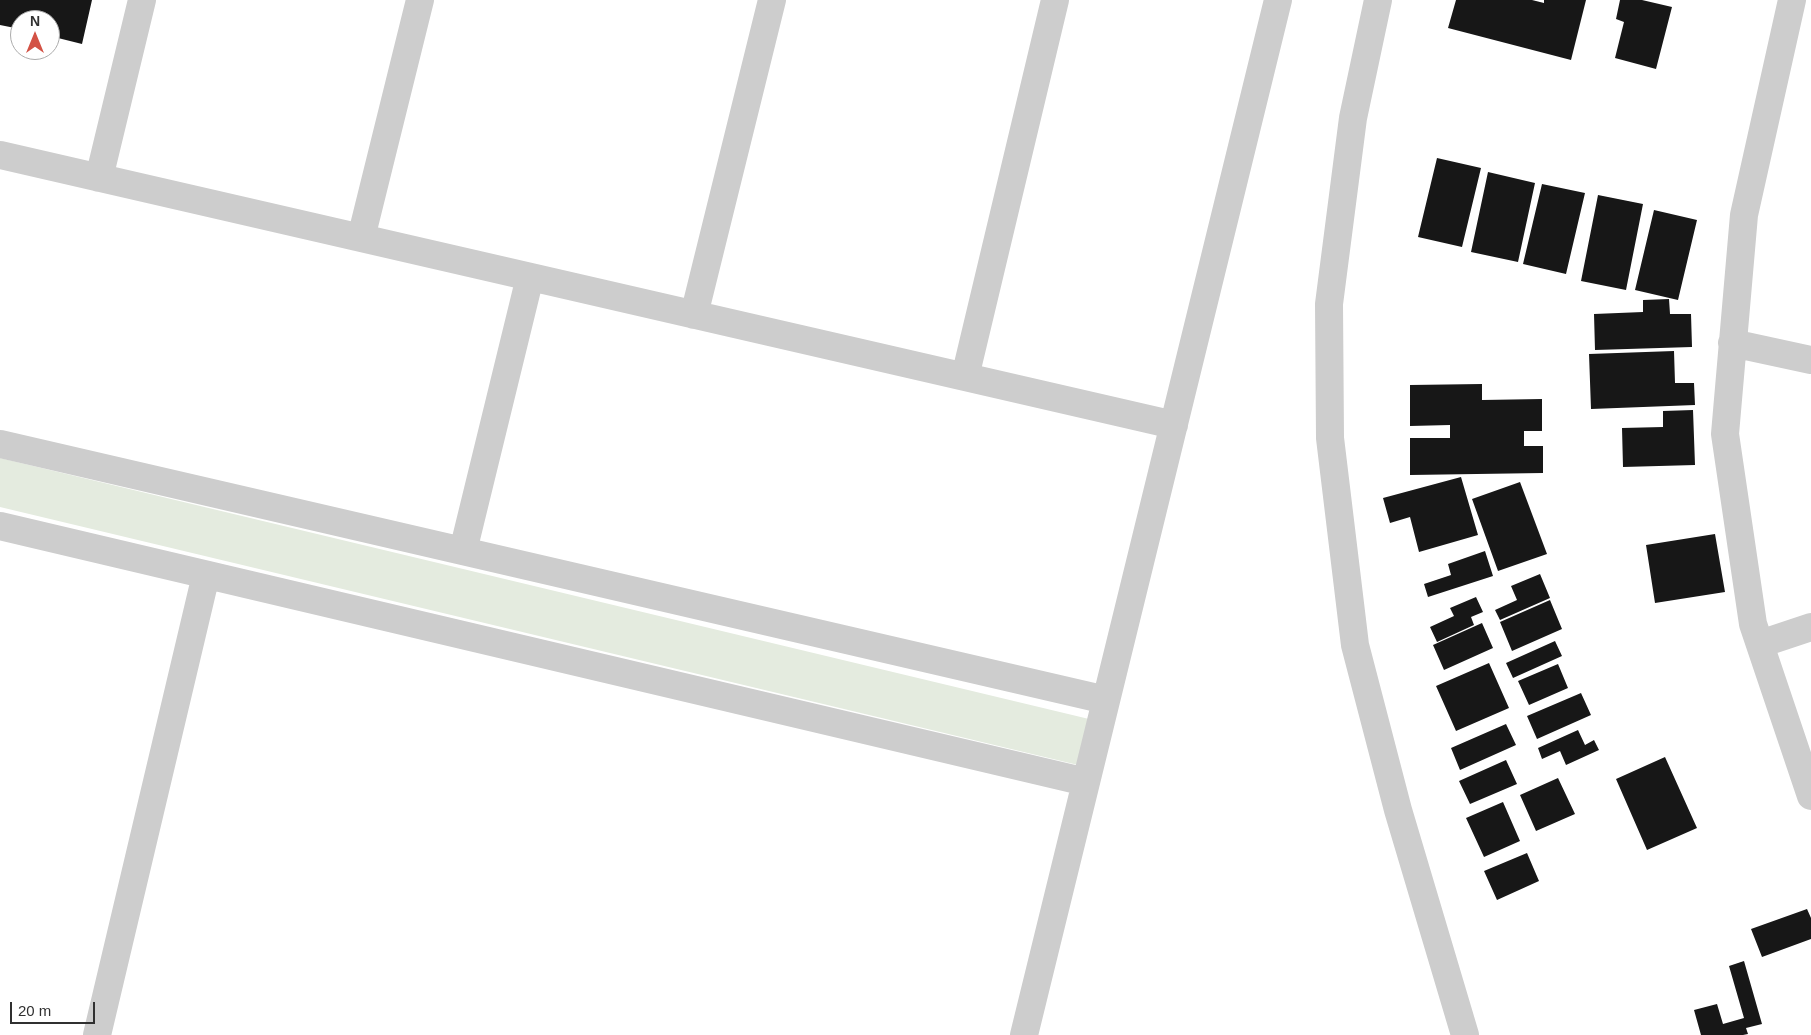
<!DOCTYPE html>
<style>
body{margin:0}
#map{position:relative;width:1811px;height:1035px;overflow:hidden;background:#fff;font-family:Helvetica,sans-serif}
canvas{display:block}
.north{position:absolute;left:10px;top:10px;width:50px;height:50px;box-sizing:border-box;background:#fff;border:1px solid #acacac;border-radius:50%;rotate:0deg;font-size:14px;font-weight:700;line-height:20px;text-align:center;color:#303030}
.north::after{content:'';display:block;margin:auto;width:18px;height:22px;background:#d35245;clip-path:polygon(50% 0,100% 100%,50% 72%,0 100%)}
.scale{position:absolute;left:10px;top:1002px;width:85px;height:22px;box-sizing:border-box;border:2px solid #303030;border-top:0;padding-left:6px;font-size:15px;line-height:18px;white-space:nowrap;color:#303030;-webkit-text-stroke:4px #fff;paint-order:stroke}
</style>
<div id="map">
<canvas width="1811" height="1035"></canvas>
<div class="north">N</div>
<div class="scale">20 m</div>
</div>
<script>
const g = document.querySelector('canvas').getContext('2d');
g.lineJoin = 'round';
function fill(path, color) { g.fillStyle = color; g.fill(path, 'evenodd'); }
function trace(path, color, width, dash) { g.strokeStyle = color; g.lineWidth = width; g.lineCap = dash ? 'butt' : 'round'; g.setLineDash(dash || []); g.stroke(path); }
const green = new Path2D(`
 M0,458l1089,261 -11,46 -1078,-258z`);
const building = new Path2D(`
 M0,0h92l-10,44 -32,-8v-16h-30v9l-20,-4z
 M1456,0h76l12,3v-3h42l-15,60 -123,-32z
 M1620,0h22l30,7 -16,62 -41,-11 9,-36 -8,-3z
 M1437,158l44,10 -19,79 -44,-10z
 M1488,172l47,11 -17,79 -47,-10z
 M1542,184l43,9 -19,81 -43,-10z
 M1598,195l45,9 -17,86 -45,-9z
 M1654,210l43,10 -19,80 -43,-10z
 M1669,299l1,15h21l1,33 -97,3 -1,-36 49,-2v-12z
 M1674,351l1,32h19l1,22 -104,4 -2,-55z
 M1482,384v16l60,-1v32h-18v15h19v27l-133,2v-37h40v-13l-40,1v-41z
 M1693,410l2,55 -72,2 -1,-39 41,-1v-16z
 M1461,477l17,58 -59,17 -9,-35 -20,6 -7,-25z
 M1520,482l27,72 -49,17 -26,-72z
 M1715,534l10,58 -70,11 -9,-58z
 M1485,551l8,25 -65,21 -4,-13 27,-9 -3,-11z
 M1540,574l10,24 -50,22 -5,-10 22,-10 -6,-14z
 M1476,597l7,15 -12,5 3,8 -37,17 -7,-15 24,-11 -4,-8z
 M1550,600l12,29 -50,22 -12,-29z
 M1482,623l11,25 -49,22 -11,-25z
 M1555,641l7,15 -49,22 -7,-15z
 M1489,663l20,45 -53,23 -20,-45z
 M1558,664l10,24 -39,17 -11,-24z
 M1581,693l10,22 -54,24 -10,-23z
 M1506,724l10,21 -56,25 -9,-22z
 M1578,730l7,15 9,-5 5,10 -33,15 -6,-14 -18,8 -4,-11z
 M1665,757l32,71 -50,22 -31,-71z
 M1506,760l11,24 -47,20 -11,-23z
 M1558,778l17,36 -39,17 -16,-36z
 M1503,802l17,39 -36,16 -18,-39z
 M1527,853l12,28 -42,19 -13,-29z
 M1807,909l4,9v21l-49,18 -11,-28z
 M1744,961l18,63 -16,4 2,6 -5,1h-42l-7,-25 23,-6 6,20 21,-6 -15,-52z`);
const minor = new Path2D(`
 M1792,0l-48,215 -19,219 28,190 58,172
 M0,155l1174,270
 M99,178l43,-178
 M361,238l59,-238
 M694,315l78,-315
 M1732,343l79,17
 M965,377l90,-377
 M0,444l1106,256
 M0,526l1086,256
 M463,551l67,-274
 M1760,644l51,-17
 M97,1035l109,-460
 M1024,1035l254,-1035`);
const tertiary = new Path2D(`
 M1378,0l-25,118 -24,186 1,134 25,207 43,165 67,225`);
fill(green, '#e4ebdf');
fill(building, '#171717');
trace(minor, '#cdcdcd', 28);
trace(tertiary, '#cdcdcd', 28);
</script>
